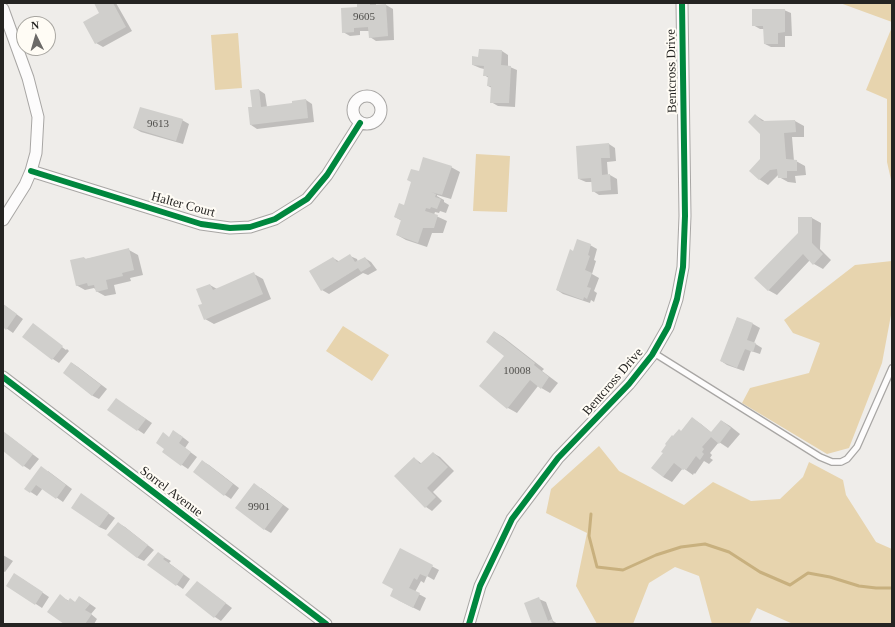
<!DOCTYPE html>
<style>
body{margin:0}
#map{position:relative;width:895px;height:627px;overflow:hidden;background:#efedea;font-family:"Times New Roman",serif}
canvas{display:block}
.frame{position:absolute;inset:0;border:4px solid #252422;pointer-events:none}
.north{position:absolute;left:16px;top:16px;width:40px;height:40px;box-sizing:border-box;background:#fffcf5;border:1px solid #a8a6a1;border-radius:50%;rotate:355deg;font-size:11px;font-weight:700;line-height:16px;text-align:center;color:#252422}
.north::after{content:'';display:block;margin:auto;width:14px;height:18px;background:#6c6a68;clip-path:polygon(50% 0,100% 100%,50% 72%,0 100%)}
</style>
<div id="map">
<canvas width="895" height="627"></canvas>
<div class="frame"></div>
<div class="north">N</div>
</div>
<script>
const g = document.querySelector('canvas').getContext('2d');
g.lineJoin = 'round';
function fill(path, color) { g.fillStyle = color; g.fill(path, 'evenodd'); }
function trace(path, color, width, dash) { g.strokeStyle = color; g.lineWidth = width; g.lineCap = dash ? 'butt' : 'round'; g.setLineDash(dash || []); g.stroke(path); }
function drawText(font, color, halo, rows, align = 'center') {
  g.font = font + ' "Times New Roman",serif'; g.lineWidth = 4; g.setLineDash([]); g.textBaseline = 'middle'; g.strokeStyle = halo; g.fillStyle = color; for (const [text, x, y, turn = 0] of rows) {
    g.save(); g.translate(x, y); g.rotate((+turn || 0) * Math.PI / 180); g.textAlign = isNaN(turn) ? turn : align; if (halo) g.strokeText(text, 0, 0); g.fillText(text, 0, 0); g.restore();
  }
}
const green = new Path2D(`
 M840,3h52v19z
 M892,27v157l-5,-22v-63l-21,-9z
 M238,33l4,55 -27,2 -4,-55z
 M476,154l34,2 -3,56 -34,-1z
 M892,261v53l-1,1 -9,48 -33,85 -22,6 -85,-51 8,-15 59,-15 11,-30 -27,-10 -9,-13 71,-55z
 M343,326l46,29 -17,26 -46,-30z
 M599,446l20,25 65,34 29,-23 38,19 29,-2 23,-22 6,-15 34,18 3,15 30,47 16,7v75h-99l-36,-16 -8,16h-37l-13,-48 -24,-9 -26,16 -16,41h-36l-21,-38 11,-53 -41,-20 5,-24z`);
const shadow = new Path2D(`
 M95,3h21l16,28 -29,16 -7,-4 5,-30z
 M358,3h18v3l10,-1 7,4 1,31 -18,1 -6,-4 -1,-6h-9v4l-10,1 -7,-4 15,-24z
 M784,10l7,3 1,23h-7v11h-14l-6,-3v-15h-5l-7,-4z
 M502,51l6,4v11l2,1 7,3 -2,37 -17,-1 -7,-4 1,-14 -4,-2 1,-8 -5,-3v-6l-4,-1 -7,-3 6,-7z
 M259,90l6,4 2,13 26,-3 13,-4 6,4 2,18 -57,7 -6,-4 2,-17z
 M755,115l11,7 29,-1 9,5v11h-12l2,24h2l9,5 1,9 -11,1 1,7 -8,-1 -9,-5v-3l-11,11 -9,-6 2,-20v-25z
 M182,120l7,4 -6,20 -42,-12 -7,-4z
 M609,144l6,4 1,13 -9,1 1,13h2l7,4 1,15 -19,1 -6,-4 -1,-9h-6l-7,-3z
 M451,167l9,5 -9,27 -14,-4v1l7,4v2l5,3 -3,8 -6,-2 -1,2 -4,-1 -1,3 13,6 -4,12h-11l-5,14 -21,-7 -9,-5 5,-14 -7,-4 10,-11 15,-34z
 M799,218h13l9,5 -1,26 11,11 -8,9 -9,-5 -4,-4 -33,35 -9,-5 31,-56z
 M590,245l7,4 -3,11 2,1 -4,13 7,4 -5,13 3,2 -3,9 -3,-2 -1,3 -27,-9 -6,-4 17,-38z
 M129,250l9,5 5,20 -13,3 1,3 -17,4 2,9 -11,2 -9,-5v-1l-2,-2 -9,2 -9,-5 8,-27 2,1z
 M350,256l7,3 1,3 7,-4 6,4 6,8 -9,5 -5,-2 -34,21 -7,-4 11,-32 7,4z
 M254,274l9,5 8,20 -57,25 -9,-5 -1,-15 6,-19 7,4z
 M3,304l20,15 -10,14 -10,-7z
 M737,318l16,6 7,4 -6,15 8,5 -2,6 -9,-3 -7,20 -17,-6 -6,-4z
 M38,329l28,21 1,-1 2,2 -10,12 -6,-4 -30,-22z
 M495,332l8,5 41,32 -2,2 16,12 -8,10 -12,-7 -21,27 -9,-5 -3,-52z
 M72,363l6,4 29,22 -8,10 -6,-3 -29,-23z
 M116,399l36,24 -8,11 -6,-4z
 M692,418l9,6 11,9 10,-12 8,5 10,8 -12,14 -9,-6 -9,11 2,2 -2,3 3,2 -4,4 -5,-3 -9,13 -1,-1 -1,2 -10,-7 -11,14 -9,-5 1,-24 10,-16 7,-5z
 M3,432l6,4 30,23 -9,11 -6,-4 -21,-16z
 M180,435l9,7 -4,6 12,9 -9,12 -6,-4 -17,-16 5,-12z
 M433,453l7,4 14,14 -21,21 9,9 -10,10 -6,-4 -12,-49 8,6z
 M202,461l7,4 30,23 -8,11 -6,-4 -31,-23z
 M48,471l24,18 -9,13 -20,-14 -6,8 -11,-7z
 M261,488l28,21 -18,24 -7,-4z
 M87,499l28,19 -9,12 -7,-3z
 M118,523l7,4 29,23 -10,11 -6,-3 -29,-23z
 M401,550l38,20 -5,10 -7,-4 -3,7 -3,-2 -6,11 11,6 -6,13 -22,-11 -3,-11z
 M3,555l10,6 -8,11 -2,-1z
 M164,557l7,4 -2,2 21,16 -7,10 -34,-24z
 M21,578l28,19 -7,11 -35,-23z
 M197,582l6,4 29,22 -11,13 -6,-4 -29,-22z
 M60,596l9,5 1,-2 6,4 4,-6 16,11 -5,6 6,5 -3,5h-29z
 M539,599l7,3 7,19 5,3h-25z`);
const stream = new Path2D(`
 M591,514l-2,22 8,31 26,3 33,-15 25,-8 24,-3 24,8 31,20 30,13 18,-12 22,4 29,9 17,2h16`);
const building = new Path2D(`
 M94,3h19l13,24 -31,17 -12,-22 16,-9z
 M357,3h13v2l16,-1 2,32 -19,2 -1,-11 -14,1v4l-12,1 -1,-25 16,-1z
 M752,9h33v23l-7,1v11h-14l-1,-18h-11z
 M479,49l23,1 -1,15 10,1 -2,37h-19l1,-17h-4l1,-10h-5l1,-10 -12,-1v-9l6,1z
 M259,89l2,18 31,-4v-2l14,-2 2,19 -58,7 -2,-18h4l-2,-17z
 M140,107l43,12 -7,22 -43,-13z
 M755,114l7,7 33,-1 1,12 -12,1 2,26 11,1v11h-10v7h-9l-1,-9 -7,1 -11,10 -10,-9 11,-12v-25l-12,-12z
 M609,143l1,15h-9l1,17 8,-1 1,16 -19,2 -1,-14 -13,1 -2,-33z
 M423,157l29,9 -10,29 -11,-3 5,2 -1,3 6,2 -4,10 -6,-2 -1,2 -4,-1 -1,3 13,4 -4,13h-11l-5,15 -22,-8 5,-15 -7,-3 5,-14 5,2 7,-23 -4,-2 4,-11 8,2z
 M798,217h14v26l11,11 -10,11 -10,-11 -35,37 -14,-13 44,-45z
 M577,239l14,5 -3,11 2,1 -5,14 7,3 -5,14 4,1 -4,11 -3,-2 -1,3 -27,-10 14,-41 3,2z
 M129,248l5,22 -12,3 1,3 -17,4 2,9 -12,3 -2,-7 -6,1 -1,-3 -11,3 -6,-26 14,-3 1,2z
 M350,254l5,8 10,-5 6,9 -10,6 -3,-4 -37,23 -12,-20 24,-14 4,5z
 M254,272l9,22 -59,26 -6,-15 4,-1 -6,-15 14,-5 3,6z
 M3,304l14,10 -11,16 -3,-3z
 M737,317l16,6 -6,17 9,3 -3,9 -8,-3 -8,19 -17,-7z
 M33,323l30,23 -11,14 -30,-23z
 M494,331l41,32 -1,2 15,12 -8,12 -11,-9 -23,29 -28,-23 25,-30 -18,-14z
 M71,362l30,23 -9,11 -29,-23z
 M116,398l30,21 -9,12 -30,-21z
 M692,417l19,15 10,-12 10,8 -12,16 -8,-7 -9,10 2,2 -2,3 2,2 -4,6 -4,-4 -10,14 -1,-1 -2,1 -9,-7 -11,14 -12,-9 12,-15 -2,-1 5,-7 -1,-1 7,-9 1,1 6,-7 2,2z
 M173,430l10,7 -4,6 12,9 -10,14 -19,-14 2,-3 -8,-6 7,-11 6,5z
 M3,431l30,23 -10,13 -20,-16z
 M433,452l15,15 -21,21 9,9 -11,11 -31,-32 20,-19 6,7z
 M202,460l31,24 -9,12 -31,-24z
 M41,466l25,19 -10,14 -20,-14 -6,8 -6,-4z
 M254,483l29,22 -19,25 -29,-22z
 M81,493l28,20 -10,14 -28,-19z
 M118,522l30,23 -11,13 -30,-23z
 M400,548l33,17 -6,12 -7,-3 -3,6 -3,-2 -5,10 11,5 -7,15 -23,-12 3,-7 -11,-6z
 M158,552l7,5 -2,2 21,15 -8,12 -29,-21z
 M14,573l29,19 -8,13 -29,-19z
 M197,581l29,22 -12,15 -29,-23z
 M60,594l8,7 2,-3 5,4 4,-6 11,8 -5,6 7,4 -7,10h-21l-17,-12z
 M539,597l9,24 4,-2 1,5h-21l-8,-21z`);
const service = new Path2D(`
 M654,353l166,104 12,5h9l6,-3 10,-12 35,-79`);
const minor = new Path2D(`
 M3,9l25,69 10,39 -2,36 -5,18 -6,14 -22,35
 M353 110a14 14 0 1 1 28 0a14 14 0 1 1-28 0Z
 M31,171l170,53 29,4 20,-1 25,-8 32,-20 20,-24 33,-52
 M3,377l323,247
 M469,624l11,-38 32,-67 46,-61 71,-74 23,-29 16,-28 9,-28 6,-32 2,-51 -3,-213`);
const cycleway = new Path2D(`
 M31,171l170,53 29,4 20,-1 25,-8 32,-20 20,-24 33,-52
 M3,377l323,247
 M469,624l11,-38 32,-67 46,-61 71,-74 23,-29 16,-28 9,-28 6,-32 2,-51 -3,-213`);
const numberNames = [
 ["9605",364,17],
 ["9613",158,124],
 ["10008",517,371],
 ["9901",259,507]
];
const streetNames = [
 ["Bentcross Drive",672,71,-91],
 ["Halter Court",183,205,15],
 ["Bentcross Drive",613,382,-49],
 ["Sorrel Avenue",171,492,37]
];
fill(green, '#e7d4ae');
fill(shadow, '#0003');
trace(stream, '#c8b07e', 3);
fill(building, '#d0cfcc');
trace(service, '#a8a6a4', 8);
trace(minor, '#a8a6a4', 13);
trace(service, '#fdfcfc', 5.5);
trace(minor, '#fdfcfc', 11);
trace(cycleway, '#00873e', 6);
drawText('11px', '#504f4c', null, numberNames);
drawText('13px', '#252422', '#fffcf5', streetNames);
</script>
